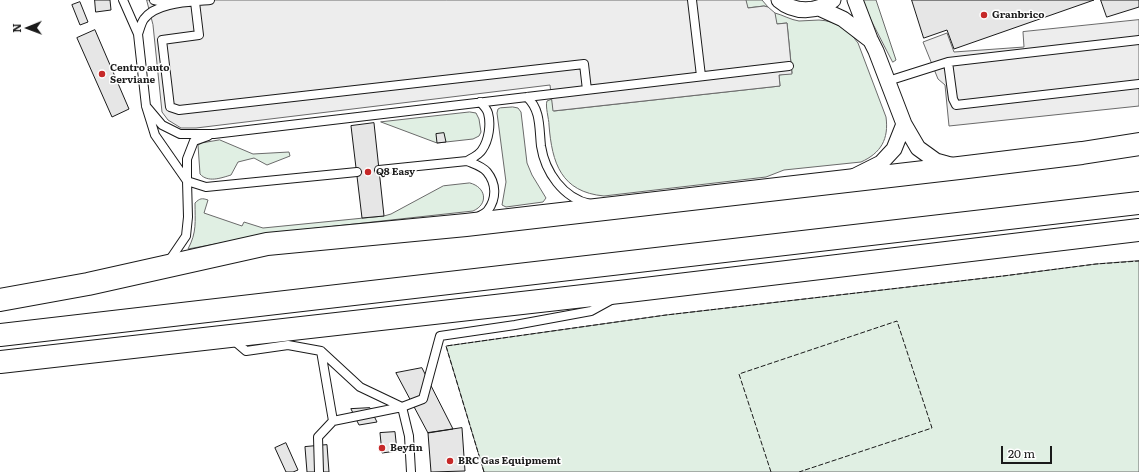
<!DOCTYPE html>
<style>
body{margin:0}
#map{position:relative;width:1139px;height:472px;overflow:hidden;background:#fff;font-family:Literata,serif}
canvas{display:block}
.north{position:absolute;left:8px;top:8px;width:40px;height:40px;-webkit-text-stroke:3px #fff;paint-order:stroke;rotate:269deg;font-size:11px;font-weight:700;line-height:16px;text-align:center;color:#1a1a1a}
.north::after{content:'';display:block;margin:auto;width:14px;height:18px;background:#1a1a1a;clip-path:polygon(50% 0,100% 100%,50% 72%,0 100%)}
.scale{position:absolute;left:1001px;top:446px;width:51px;height:18px;box-sizing:border-box;border:2px solid #1a1a1a;border-top:0;padding-left:5px;font-size:12px;line-height:14px;white-space:nowrap;color:#1a1a1a;-webkit-text-stroke:3px #fff;paint-order:stroke}
</style>
<div id="map">
<canvas width="1139" height="472"></canvas>
<div class="north">N</div>
<div class="scale">20 m</div>
</div>
<script>
const g = document.querySelector('canvas').getContext('2d');
g.lineJoin = 'round';
function fill(path, color) { g.fillStyle = color; g.fill(path, 'evenodd'); }
function trace(path, color, width, dash) { g.strokeStyle = color; g.lineWidth = width; g.lineCap = dash ? 'butt' : 'round'; g.setLineDash(dash || []); g.stroke(path); }
function drawText(font, color, halo, rows, align = 'center') {
  g.font = font + ' Literata,serif'; g.lineWidth = 3; g.setLineDash([]); g.textBaseline = 'middle'; g.strokeStyle = halo; g.fillStyle = color; for (const [text, x, y, turn = 0] of rows) {
    g.save(); g.translate(x, y); g.rotate((+turn || 0) * Math.PI / 180); g.textAlign = isNaN(turn) ? turn : align; if (halo) g.strokeText(text, 0, 0); g.fillText(text, 0, 0); g.restore();
  }
}
const green = new Path2D(`
 M746,0h16l6,7 -4,-1 -17,2z
 M861,0h15l20,60 -3,2z
 M775,13c8,2 16,7 24,8 7,0 13,-1 20,-1 17,1 29,9 39,23l28,74c3,22 -5,36 -25,45l-77,8 -18,7 -162,19c-43,-4 -52,-33 -55,-71 0,-6 -4,-19 -2,-24l5,-2 2,12 226,-25 -1,-11 13,-2 -5,-50 -11,1z
 M513,107l5,1 3,4 6,51 5,12 14,23 -3,4 -37,5 -4,-2 4,-23 -9,-69 1,-4 2,-1z
 M470,112l6,1 3,6 2,13 -2,4 -6,3 -36,4 -56,-21z
 M220,140l33,14 36,-2 1,4 -23,9 -13,-7 -16,4 -7,13c-10,3 -23,8 -31,-1l-2,-29 4,-2z
 M470,183c16,4 19,21 3,28l-192,21 -93,17c9,-17 7,-27 7,-46 5,-5 7,-5 13,-3l-4,13 38,13 2,-4 19,6 121,-12 7,-2 52,-28z
 M1139,261v211h-655l-38,-126 220,-31 337,-39 93,-12z`);
const parking = new Path2D(`
 M147,0h599l2,8 16,-2 4,1 7,6 2,11 10,-1 5,51 -13,1 1,11 -227,25 -3,-26 -354,43h-15l-13,-8 -6,-8 -9,-87z
 M1139,20v86l-190,20 -4,-41 -7,-6 -15,-37 24,-9 7,19 70,-5 -1,-15z`);
const building = new Path2D(`
 M95,0h15l1,10 -15,2z
 M912,0h182l-140,49 -7,-19 -23,8z
 M1101,0h38v7l-32,10z
 M80,2l8,20 -8,3 -8,-20z
 M95,30l34,79 -17,8 -35,-79z
 M374,123l10,93 -22,2 -11,-92z
 M444,133l2,9 -9,1 -1,-9z
 M422,368l31,61 -25,4 -32,-60z
 M370,408l7,14 -18,3 -8,-16z
 M462,428l3,43 -34,1 -3,-39z
 M395,432l2,19 -15,2 -2,-20z
 M286,443l12,27 -5,2h-7l-11,-24z
 M327,445l2,27h-22l-2,-25z`);
const lane = new Path2D(`
 M123,0l15,34 8,72 9,29 32,46 1,36 -2,19 -17,25
 M154,0l18,4
 M692,0l9,76
 M195,2l4,33 -37,5 8,67 9,3 405,-46 3,26
 M138,34c2,-5 3,-11 6,-15 12,-17 47,-17 66,-19
 M1139,40l-191,22 5,37 3,6 183,-21
 M888,81l60,-19
 M527,97c14,13 12,31 14,49 4,26 22,52 49,58
 M146,106l16,19 18,9h34l575,-68
 M208,136l-14,5 -7,18v22l19,6 151,-15
 M467,161c7,3 15,5 20,11 9,11 10,26 1,38 -2,3 -7,5 -10,7
 M379,170l88,-9c5,-3 12,-6 15,-11 7,-10 9,-26 6,-37 -1,-4 -5,-8 -8,-11
 M232,339l14,12 42,-6 33,6 39,36 42,20 21,-8 17,-63 75,-11 76,-14 20,-11
 M321,351l12,70 69,-14 7,29 2,36
 M319,472l-1,-35 15,-16`);
const street = new Path2D(`
 M779,0c15,13 38,13 54,0
 M855,0l15,39 6,12 28,73 14,24 18,13 18,5
 M819,8l24,11 26,20
 M855,176l26,-13 13,-14 10,-25`);
const highway = new Path2D(`
 M0,300l88,-16 179,-40 199,-19 493,-57 123,-15 57,-9
 M0,335l1139,-132
 M0,362l628,-71 511,-61`);
const fence = new Path2D(`
 M484,472l-38,-126 220,-31 337,-39 93,-12 43,-3
 M771,472l-32,-98 158,-53 35,107 -133,44`);
const markers = [
 [984,15,4,"#c62828"],
 [102,74,4,"#c62828"],
 [368,172,4,"#c62828"],
 [382,448,4,"#c62828"],
 [450,461,4,"#c62828"]
];
const poiNames = [
 ["Granbrico",992,15],
 ["Centro auto",110,68],
 ["Serviane",110,80],
 ["Q8 Easy",376,172],
 ["Beyfin",390,448],
 ["BRC Gas Equipmemt",458,461]
];
fill(green, '#e0efe3');
trace(green, '#6a6a6a', 1);
fill(parking, '#ededed');
trace(parking, '#6a6a6a', 1);
fill(building, '#e6e6e6');
trace(building, '#1a1a1a', 1);
trace(lane, '#1a1a1a', 10);
trace(street, '#1a1a1a', 17);
trace(highway, '#1a1a1a', 24);
trace(lane, '#fff', 8);
trace(street, '#fff', 15);
trace(highway, '#fff', 22);
trace(fence, '#1a1a1a', 1, [5, 2]);
for (const [x, y, r, color] of markers) { const dot = new Path2D(); dot.arc(x, y, r, 0, 2 * Math.PI); g.fillStyle = color; g.fill(dot); trace(dot, '#fff', 1.5); }
drawText('bold 10px', '#1a1a1a', '#fff', poiNames, 'left');
</script>
